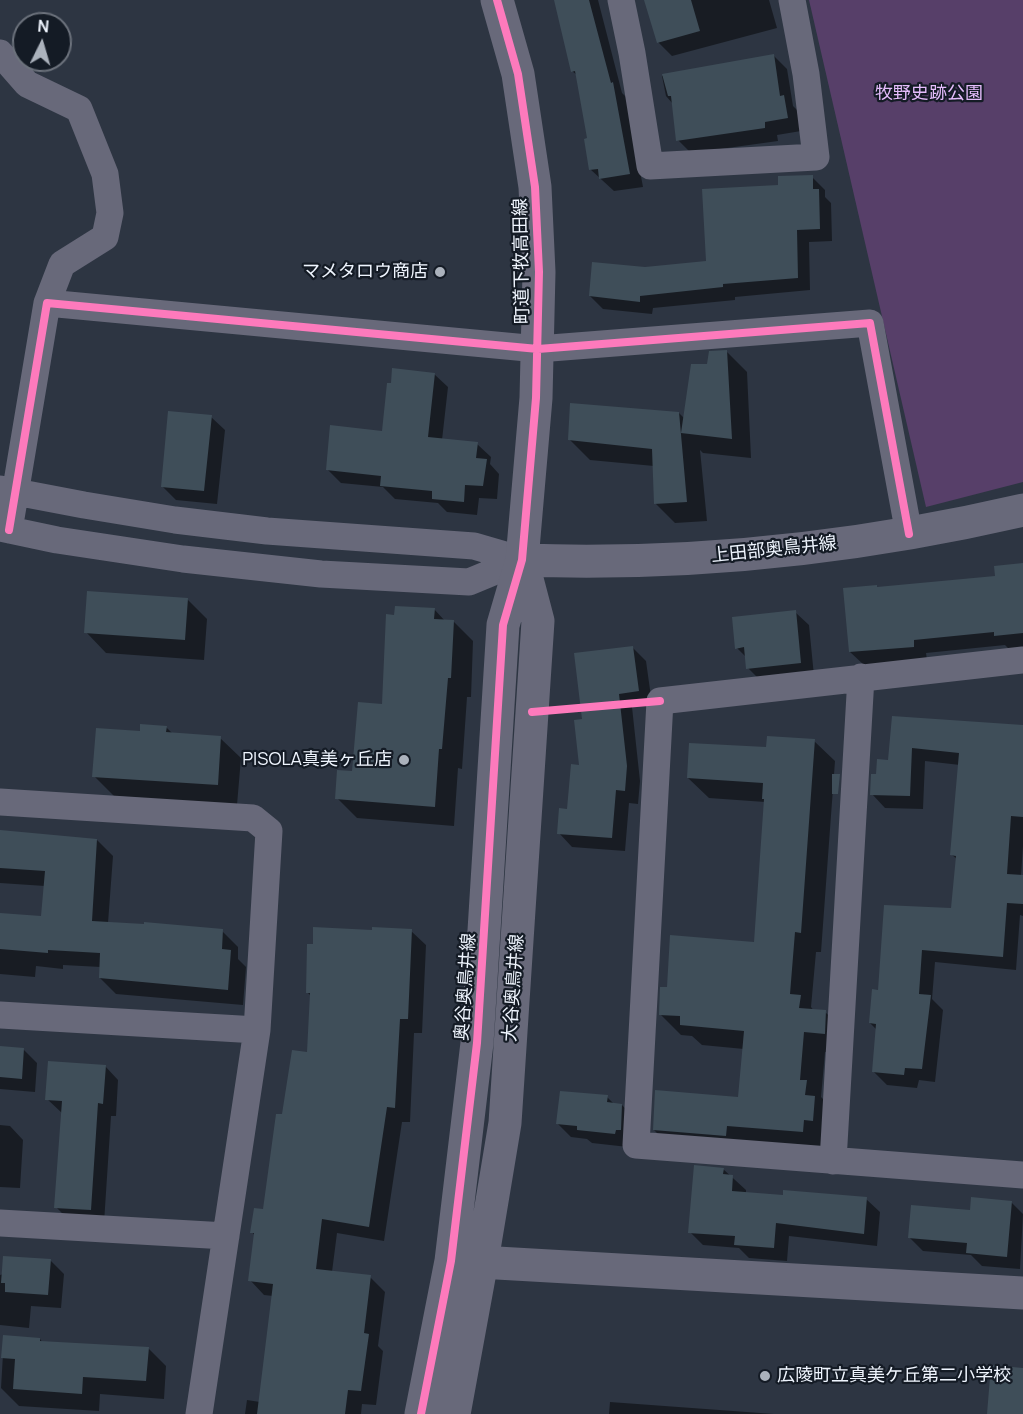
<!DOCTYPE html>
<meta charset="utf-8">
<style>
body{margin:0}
#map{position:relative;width:1023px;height:1414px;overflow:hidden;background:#2d3542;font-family:Manrope,sans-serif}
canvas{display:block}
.north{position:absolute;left:12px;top:12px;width:60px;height:60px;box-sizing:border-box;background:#141b25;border:2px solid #6c727c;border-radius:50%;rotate:5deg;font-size:16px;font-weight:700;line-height:24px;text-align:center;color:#eff5fe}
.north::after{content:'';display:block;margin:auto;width:21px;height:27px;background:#abb2bc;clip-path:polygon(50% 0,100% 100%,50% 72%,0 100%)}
</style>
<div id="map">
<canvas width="1023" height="1414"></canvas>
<div class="north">N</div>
</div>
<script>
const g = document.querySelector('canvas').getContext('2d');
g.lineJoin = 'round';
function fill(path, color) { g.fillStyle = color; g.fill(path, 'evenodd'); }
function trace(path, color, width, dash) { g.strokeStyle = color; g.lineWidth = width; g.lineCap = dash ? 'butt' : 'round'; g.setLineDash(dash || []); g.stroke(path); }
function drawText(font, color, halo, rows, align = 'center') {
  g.font = font + ' Manrope,"Noto Sans JP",sans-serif'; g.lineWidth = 4.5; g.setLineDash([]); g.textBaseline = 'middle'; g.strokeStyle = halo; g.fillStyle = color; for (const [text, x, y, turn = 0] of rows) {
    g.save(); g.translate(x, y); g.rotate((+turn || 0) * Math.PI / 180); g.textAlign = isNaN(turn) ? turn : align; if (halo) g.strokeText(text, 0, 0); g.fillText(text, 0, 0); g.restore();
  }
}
const green = new Path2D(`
 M809,0h214v482l-97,25z`);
const shadow = new Path2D(`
 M555,0h43l24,93 4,4 17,90 -29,4 -24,-22 -1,-29 -11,-64 -6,-5z
 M646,0h123l8,28 -105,28 -14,-14z
 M774,56l13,13 6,37 4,4 4,21 -24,4 1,6 -87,12 -13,-13 -5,-36 -7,-8 -4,-20z
 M812,177l13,13v7l6,6 1,38 -23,1 1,48 -75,7v3l-82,8 -1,6 -49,-5 -13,-13 55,-27 63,-6 72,-77z
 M727,352l20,20 4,86 -48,-5 -3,-3 7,71 -32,2 -20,-20 -1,-37 -64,-6 -20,-20 109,-27 6,6 23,-54z
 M434,374l14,13 -6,53 35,4 14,13 -1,7 9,10 -2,25 -18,-1 -2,17 -30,-3 -9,-9 -43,-4 -12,-12 -42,-4 -14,-14 56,-36z
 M211,417l14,13 -8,74 -41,-4 -14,-14z
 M1023,565v82l-14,2 -4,-4 -79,8 1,7 -63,5 -14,-13 28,-64 118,-11z
 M187,599l20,20 -3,41 -98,-7 -20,-21z
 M434,609l11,12h8l20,20 -2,56h-4l-5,72 -4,-1 -4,58 -97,-8 -20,-20 17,-25 30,-67 12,-89z
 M795,612l14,13 5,51 -53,5 -13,-13 -1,-10 -10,-10z
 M633,648l13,13 6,43 -20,3 8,74 -2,23 -9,-1 -4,48 -53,-4 -13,-14 10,-23 12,-43 3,-46z
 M893,718l130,9v119l-2,30h2v40l-3,-1 -4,55 -81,-8 -3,37 11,11 -8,72 -16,-2 -2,8 -30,-3 -14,-14 4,-41 -7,-7 9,-32 73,-81 5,-51 -5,-4 8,-90 -35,-4 -2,48 -38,-1 -13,-14 6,-19 11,-14z
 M166,727l7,7 47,4 21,20 -4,47 -123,-9 -20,-20 47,-44z
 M814,741l21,20 -14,191h-5l-5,55 3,4 11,1 21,20 -1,22 -20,-2 -4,45 5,5 -3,49h-148l-21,-21 86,-32 4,-49 -42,-4 -10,-9 -11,-1 -21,-21 8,-25 87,-46 10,-141 -56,-4 -21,-20 79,-29z
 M0,831l97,9 16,16 -5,67 114,8 16,16v12l8,8 -3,38 -127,-11 -16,-16 1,-11 -38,-2v4l-27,-3 -1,11 -35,-3v-59l43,2 2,-31 -45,-3z
 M373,931h38l15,14 -4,88h-8l-4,89h-8l-18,119 -47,-8 -5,39 38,5 15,15 -7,54 5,5 -7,54 -14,-1 -1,10h-116l2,-14 13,2 13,-106 -9,-1 -14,-15 5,-44 -3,-4 13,-21 19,-95 25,-62 2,-58 -4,-4z
 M0,1048l23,1 14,14 -2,29 -35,-3z
 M105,1066l13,14 -2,36h-5l-7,107 -34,-2 -14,-14 6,-94 -15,-14z
 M607,1097l8,8h7l13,14 -7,28 -36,-4 -5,-4 -16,-2 -13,-13z
 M0,1125l10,1 13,14 -3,48 -20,-1z
 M723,1169l23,21v3l38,4 82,2 14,13 -3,34 -88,-10 -2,25 -38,-3 -10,-10 -36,-3 -13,-13z
 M1011,1202l12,12 -3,55 -38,-3 -11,-11 -48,-4 -14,-14 63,-25z
 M50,1260l14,14 -3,34 -30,-2 -2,22 -29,-3v-50z
 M4,1337l36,2 3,4 105,5 18,18 -2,33 -64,-5 -1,17 -80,-5 -18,-18z
 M610,1402l164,12h-165z`);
const building = new Path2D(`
 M554,0h35l22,83 2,-1 17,92 -31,5 -1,-10 -9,1 -5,-31 3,-1 -12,-67 -4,1z
 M644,0h47l9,31 -43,12z
 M774,54l6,42 4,-1 4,23 -23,4v6l-89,13 -5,-45h-3l-6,-22z
 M813,175v14h6l1,40 -23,1 1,48 -75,6v3l-83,9v6l-51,-6 3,-34 53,5 61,-6 -4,-72 76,-4v-9z
 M727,350l5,89 -51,-6 10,-69h16l2,-13z
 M392,368l43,5 -7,64 50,5 -2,16 11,1 -4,27 -18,-1 -1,17 -32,-3v-8l-52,-5 1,-10 -55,-6 4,-45 52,6 5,-48h4z
 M570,403l109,9 8,90 -33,2 -2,-55 -84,-9z
 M168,411l44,4 -8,76 -43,-4z
 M1023,563v70l-29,3v-4l-80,8v7l-65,5 -6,-64 34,-3v2l118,-11 -1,-10z
 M87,591l101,7 -3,42 -101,-7z
 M395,606l40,2 -1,11 20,1 -3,58h-3l-6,71h-3l-4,58 -100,-8 2,-29 15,1 6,-69 24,2 4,-90 8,1z
 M796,610l5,53 -55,6 -2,-22 -9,2 -3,-32z
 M633,646l6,45 -20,3 8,72 -2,25 -9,-1 -4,48 -55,-4 2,-26 8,1 4,-45 8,1 -5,-45 8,-1 -8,-66z
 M892,716l131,9v92l-12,-1 -4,58 16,1v29l-16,-1 -4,54 -81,-7 -3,44 12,1 -9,74 -17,-1 -1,7 -32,-3 4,-48 -7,-1 3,-34 6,1 6,-85 67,3 5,-52 -6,-1 9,-102 -47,-5 -2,48 -40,-1 1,-21h5l1,-15 11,1z
 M140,724l27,2 -1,6 55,4 -3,49 -126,-8 4,-49 44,3z
 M767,736l48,3 -14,194 -6,-1 -5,62 11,1 -2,13 27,2 -1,24 -21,-2 -4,48h7l-2,15 10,1 -2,25 -9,-1 -1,12 -76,-6 -1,10 -73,-6 2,-40 83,7 6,-66 -64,-6v-9l-21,-1 1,-28h7l3,-52 84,7 10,-143h-2l1,-16 -76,-5 2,-35 77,4z
 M832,774h8l-2,20h-6z
 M0,830l97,9 -5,82 52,3v-2l79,7 -1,20 9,1 -3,40 -129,-12 1,-25 -52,-3v3l-48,-4v-36l41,3 4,-45 -45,-3z
 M313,927l59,3v-3l40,2 -4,90h-8l-5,89 -8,-1 -18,120 -47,-8 -6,50 55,6 -7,58 5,1 -8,57 -13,-1 -3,24h-88l16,-130 -25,-3 6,-48h-4l4,-25 9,1 13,-95h6l10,-64 15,2 3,-59h-4l1,-49h6z
 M0,1046l24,2 -2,31 -22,-2z
 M48,1061l58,4 -3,39 -5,-1 -7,107 -37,-2 8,-107 -17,-1z
 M560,1091l48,4 -1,7 15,2 -1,26h-5l-1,4 -38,-4v-4l-21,-2z
 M694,1165l30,3 -1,6 10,1 -1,16 51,4v-5l84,7 -3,37 -88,-11 -2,25 -40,-3 1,-9 -47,-3z
 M971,1197l41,4 -5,56 -41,-4 1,-10 -59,-5 3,-33 59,5z
 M3,1256l48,3 -3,36 -43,-3v-9h-4z
 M3,1335l37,3v3l109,6 -3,34 -63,-4 -1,17 -69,-5 2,-30 -14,-1z
 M991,1365l32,3v46h-36z`);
const minor = new Path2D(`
 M621,0l11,53 18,113 166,-9 -10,-83 -14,-74
 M0,53l27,31 52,25 26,65 5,39 -5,24 -43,27 -15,39
 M0,489l84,16 91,15 92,11 207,15 48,14
 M0,528l57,12 126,19 138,15 148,8 53,-22
 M9,530l38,-227 491,46 332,-26 39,211
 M1023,660l-363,41 -24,444 387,30
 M0,802l253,16 16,13 -12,199 -58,384
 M0,1015l257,15
 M833,1161l28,-484
 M0,1223l226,13`);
const tertiary = new Path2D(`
 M522,560c168,6 337,-12 501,-50
 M462,1261l561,32
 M421,1414l30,-153 26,-218 26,-418 19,-65 14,-162 3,-126 -4,-85 -17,-113 -21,-74
 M454,1414l28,-153 23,-138 33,-502 -16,-61`);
const cycleway = new Path2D(`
 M9,530l38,-227 491,46 332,-26 39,211
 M532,712l128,-11
 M421,1414l30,-153 26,-218 26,-418 19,-65 14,-162 3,-126 -4,-85 -17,-113 -21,-74`);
const markers = [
 [440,272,6,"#abb2bc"],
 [404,760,6,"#abb2bc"],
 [765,1376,6,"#abb2bc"]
];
const parkNames = [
 ["牧野史跡公園",929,94]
];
const streetNames = [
 ["町道下牧高田線",522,261,-91],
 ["上田部奥鳥井線",774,550,-6],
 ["奥谷奥鳥井線",466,987,-86],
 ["大谷奥鳥井線",514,988,-86]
];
const poiNames = [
 ["マメタロウ商店",428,272],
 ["PISOLA真美ヶ丘店",392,760],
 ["広陵町立真美ケ丘第二小学校",777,1376,"left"]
];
fill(green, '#573f69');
fill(shadow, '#0007');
fill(building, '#3f4e59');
trace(minor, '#68697a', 27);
trace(tertiary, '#68697a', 33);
trace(cycleway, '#fd7abc', 8);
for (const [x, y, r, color] of markers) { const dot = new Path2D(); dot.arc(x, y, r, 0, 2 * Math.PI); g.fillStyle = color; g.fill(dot); trace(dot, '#141b25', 2); }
drawText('18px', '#e4bcfb', '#141b25', parkNames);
drawText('18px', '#eff5fe', '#141b25', streetNames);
drawText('18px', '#eff5fe', '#141b25', poiNames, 'right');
</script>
